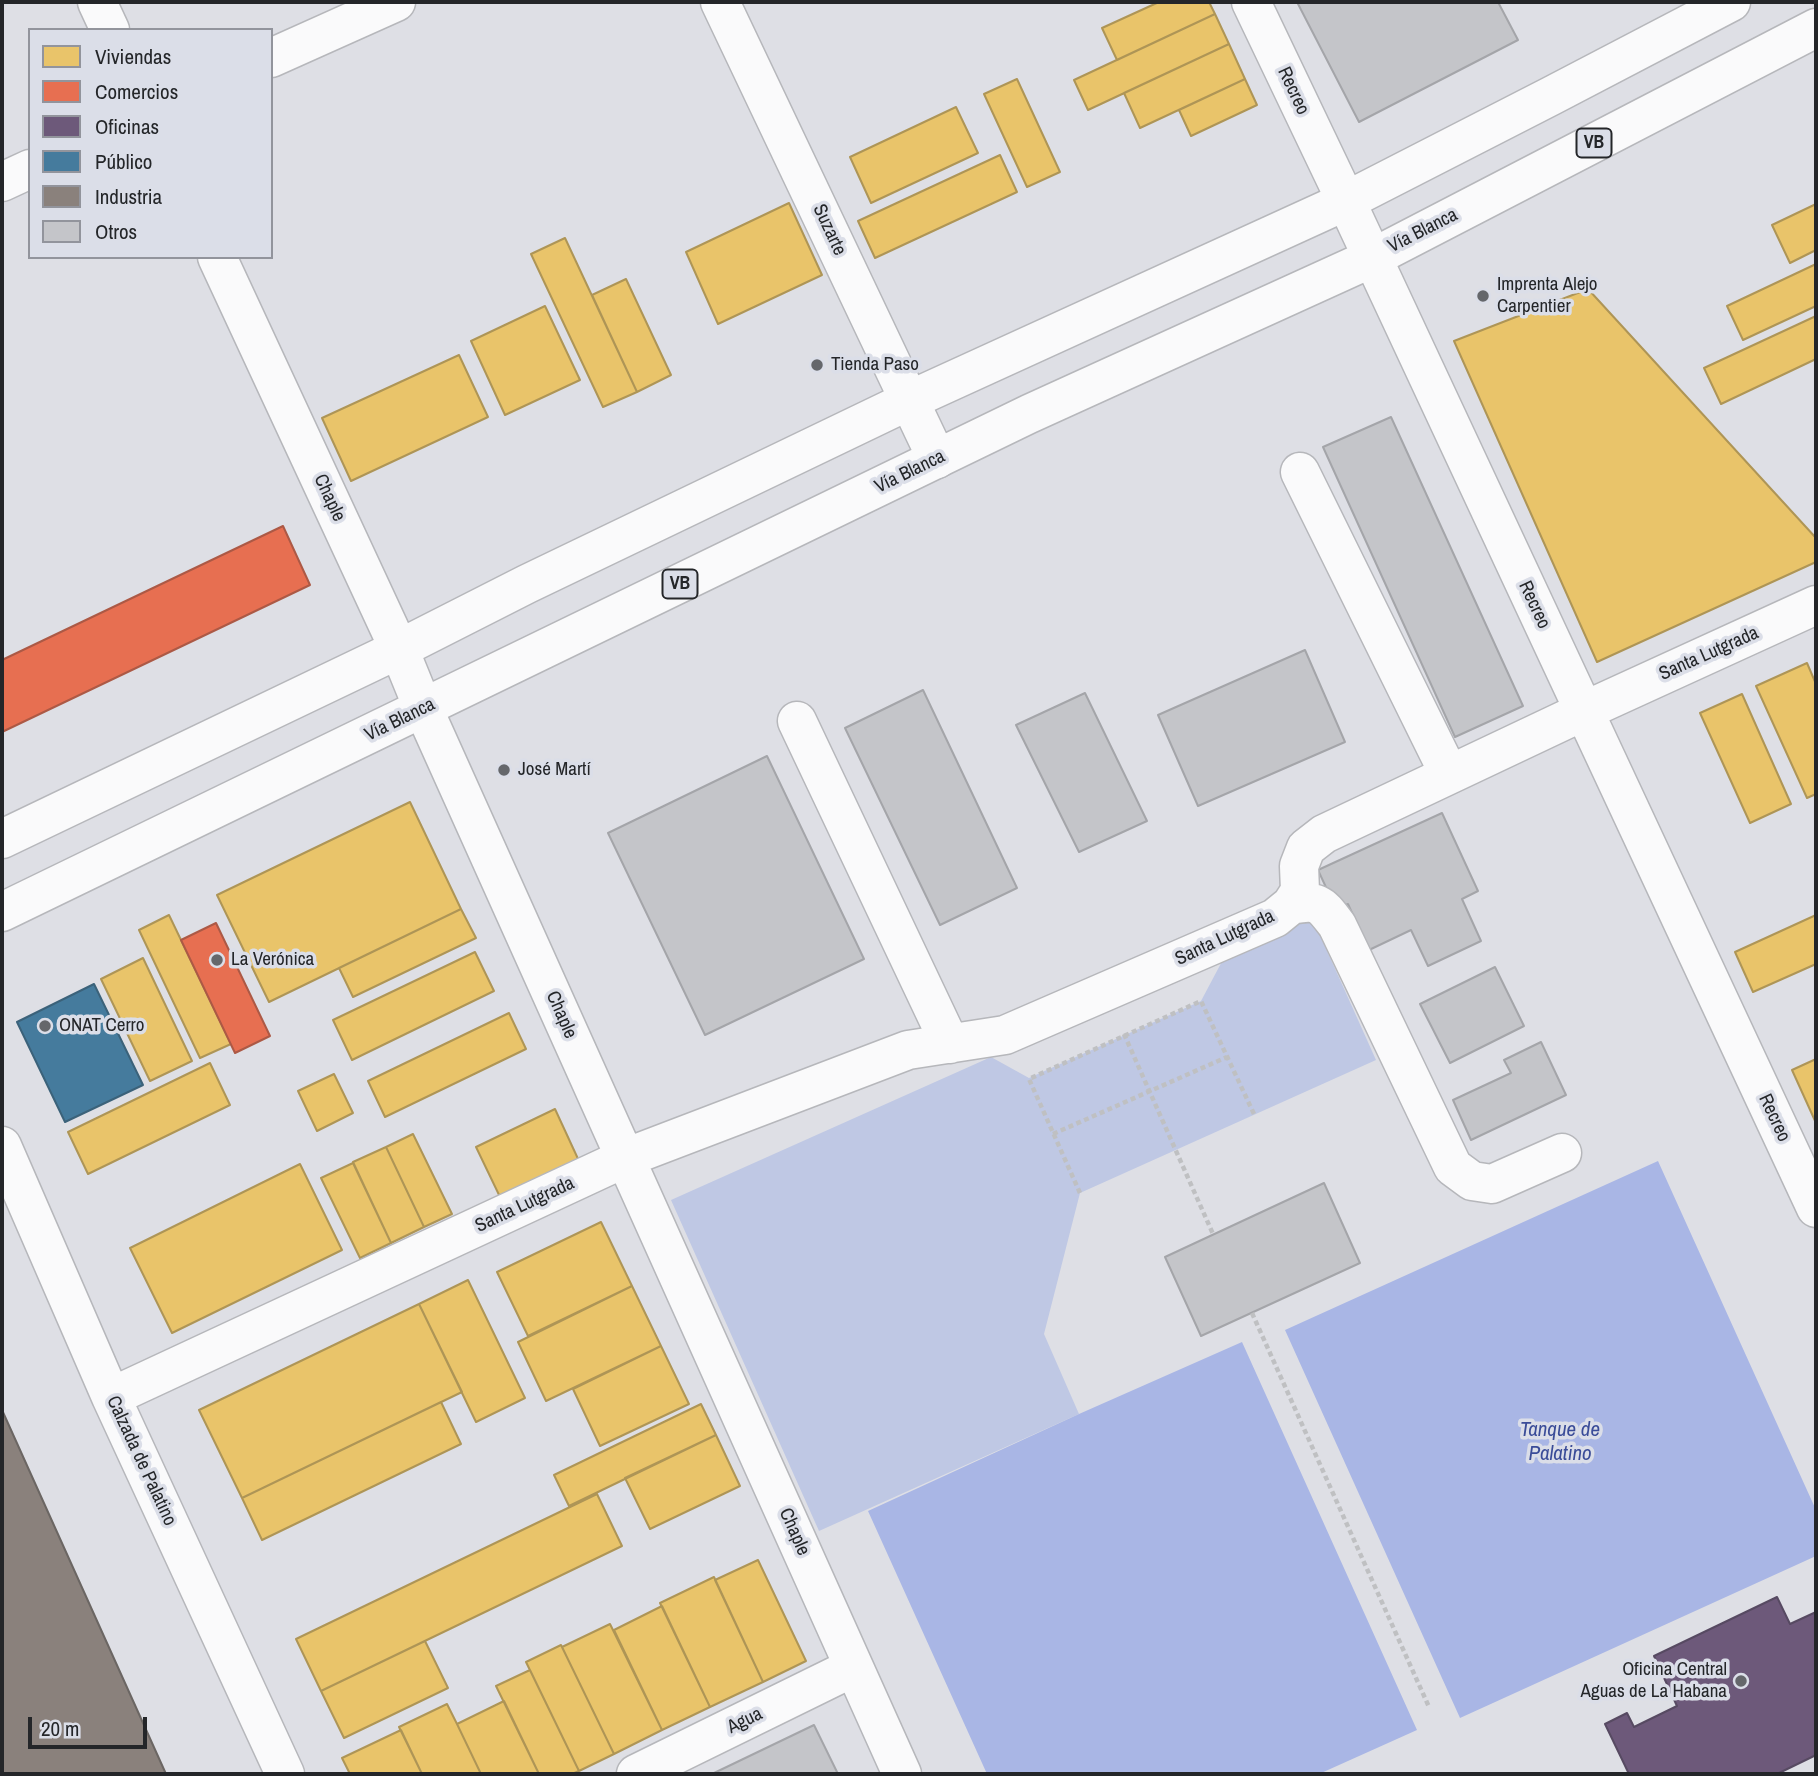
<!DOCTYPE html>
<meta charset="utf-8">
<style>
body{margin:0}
#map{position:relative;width:1818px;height:1776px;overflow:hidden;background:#dedfe5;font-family:"Archivo Narrow",sans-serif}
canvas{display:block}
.frame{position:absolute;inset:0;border:4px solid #242629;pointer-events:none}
.legend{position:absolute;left:28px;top:28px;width:245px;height:231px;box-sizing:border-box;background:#dbdee8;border:2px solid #92949c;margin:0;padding:9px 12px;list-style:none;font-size:21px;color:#242629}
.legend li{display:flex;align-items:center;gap:14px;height:35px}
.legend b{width:35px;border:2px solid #92949c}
.scale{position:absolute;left:28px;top:1717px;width:119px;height:32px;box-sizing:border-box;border:4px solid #242629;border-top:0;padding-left:9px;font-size:21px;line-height:24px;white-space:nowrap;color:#242629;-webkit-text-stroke:5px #dbdee8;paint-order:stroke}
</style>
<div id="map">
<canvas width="1818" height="1776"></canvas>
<div class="frame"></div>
<ul class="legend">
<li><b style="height:19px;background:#e9c46a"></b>Viviendas</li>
<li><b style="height:19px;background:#e76f51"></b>Comercios</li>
<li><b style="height:19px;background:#6d597a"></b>Oficinas</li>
<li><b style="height:19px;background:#457b9d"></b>Público</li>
<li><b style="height:19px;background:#8a817c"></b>Industria</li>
<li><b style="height:19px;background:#c4c5c9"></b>Otros</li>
</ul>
<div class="scale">20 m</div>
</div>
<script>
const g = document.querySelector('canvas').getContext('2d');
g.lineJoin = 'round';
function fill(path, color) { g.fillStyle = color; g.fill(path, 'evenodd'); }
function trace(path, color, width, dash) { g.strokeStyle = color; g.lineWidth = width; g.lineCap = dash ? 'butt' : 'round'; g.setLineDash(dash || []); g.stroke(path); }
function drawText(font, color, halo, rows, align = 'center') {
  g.font = font + ' "Archivo Narrow",sans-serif'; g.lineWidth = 7; g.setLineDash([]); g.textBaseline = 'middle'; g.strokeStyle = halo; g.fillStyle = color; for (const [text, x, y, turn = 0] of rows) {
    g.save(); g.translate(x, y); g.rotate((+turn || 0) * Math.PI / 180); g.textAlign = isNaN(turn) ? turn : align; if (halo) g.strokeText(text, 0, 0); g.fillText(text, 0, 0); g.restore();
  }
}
const green = new Path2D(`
 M1311,915l65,145 -296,133 -36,141 35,80 -260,117 -148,-331 320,-143 38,21 172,-77 26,-49z`);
const water = new Path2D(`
 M1658,1161l158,349v46l-356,162 -175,-388z
 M1242,1342l175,388 -98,44h-332l-119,-263 211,-97z`);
const homes = new Path2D(`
 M1159,2h50l6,12 -98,46 -15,-32z
 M1215,14l14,30 -141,66 -14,-30z
 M1229,44l16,35 -105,49 -16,-35z
 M1017,79l43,93 -33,15 -43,-93z
 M1245,79l12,26 -66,31 -12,-26z
 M956,107l22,46 -107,50 -21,-46z
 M1000,155l17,37 -142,66 -17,-37z
 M789,203l33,72 -104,49 -32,-72z
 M1816,204v46l-26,13 -18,-38z
 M565,238l72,154 -34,15 -72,-153z
 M1816,264v42l-73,34 -16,-34z
 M626,279l45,96 -34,17 -45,-97z
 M1588,289l228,249v24l-219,100 -143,-321z
 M545,306l35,74 -75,35 -34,-74z
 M1816,316v43l-95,45 -17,-36z
 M459,355l29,62 -137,64 -29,-63z
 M1807,663l9,21v110l-9,4 -51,-112z
 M1742,694l49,110 -41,19 -50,-110z
 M410,802l51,107 -192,93 -52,-107z
 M461,909l15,29 -123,59 -14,-29z
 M169,915l62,129 -31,14 -61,-128z
 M1816,915v49l-63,28 -18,-40z
 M475,952l19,39 -142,69 -19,-40z
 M143,958l49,103 -42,20 -49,-102z
 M509,1013l17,36 -141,68 -17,-36z
 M1816,1059v64l-24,-53z
 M210,1063l20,42 -142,69 -20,-42z
 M334,1074l19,39 -36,18 -19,-40z
 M555,1109l24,52 -78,38 -25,-52z
 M413,1134l39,80 -28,13 -38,-80z
 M386,1147l38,80 -33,16 -38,-81z
 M353,1163l38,80 -31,15 -39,-80z
 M300,1164l42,86 -170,83 -42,-85z
 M601,1222l31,64 -104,50 -31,-64z
 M468,1280l57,118 -49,24 -57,-118z
 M632,1286l29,60 -115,55 -28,-59z
 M419,1304l43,88 -220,106 -43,-88z
 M661,1346l28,58 -89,42 -27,-57z
 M441,1402l20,42 -199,96 -20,-42z
 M701,1404l15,31 -147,71 -15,-31z
 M716,1435l24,51 -90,43 -25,-51z
 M597,1494l25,52 -301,145 -25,-52z
 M758,1560l48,101 -43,21 -48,-102z
 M714,1577l49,105 -53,25 -50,-104z
 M662,1606l48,101 -48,23 -48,-100z
 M610,1624l52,106 -48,24 -52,-107z
 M425,1641l23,47 -104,50 -23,-47z
 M561,1645l53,109 -35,17 -53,-109z
 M530,1670l49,101 -7,3h-33l-43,-88z
 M504,1701l35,73h-58l-24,-50z
 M447,1704l10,20 24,50h-59l-23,-47z
 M401,1730l21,44h-72l-8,-16z`);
const shops = new Path2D(`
 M283,526l27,59 -308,147v-72z
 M216,923l54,113 -35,17 -54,-113z`);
const offices = new Path2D(`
 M1777,1597l13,27 26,-12v143l-39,19h-148l-24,-50 22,-11 7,14 43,-21 -23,-50z`);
const public = new Path2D(`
 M94,984l49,101 -78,37 -48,-100z`);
const industry = new Path2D(`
 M2,1410l164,364h-164z`);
const building = new Path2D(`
 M1297,2h201l20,38 -159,82z
 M1391,417l132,289 -68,31 -132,-290z
 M1305,650l40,92 -147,64 -40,-91z
 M923,690l94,198 -77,37 -95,-197z
 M1085,693l62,128 -68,31 -63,-127z
 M767,756l97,203 -159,76 -97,-202z
 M1442,813l36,78 -16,8 19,42 -53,25 -17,-36 -42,20 -21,-46 -12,5 -18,-39z
 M1495,967l29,59 -74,37 -30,-59z
 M1541,1042l25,53 -95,45 -18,-40 58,-27 -7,-13z
 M1324,1183l36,80 -159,73 -36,-79z
 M814,1725l24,49h-126z`);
const path = new Path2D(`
 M1124,1034l89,200
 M1053,1134l174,-77
 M1080,1193l-51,-114 172,-78 53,113
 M1252,1313l177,394`);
const minor = new Path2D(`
 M97,2l13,28
 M720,2l217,457
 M1251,2l95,199 470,1007
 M271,58l125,-56
 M2,182l28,-13
 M217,257l182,392 24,59 479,1066
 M1300,472l149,302
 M797,721l153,323
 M1291,905c28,-5 29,-2 46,20l116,242 19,14 20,3 70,-31
 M2,1146l109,251 174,377
 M111,1397l514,-239 283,-108 97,-15 270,-117 16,-13 9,-14 -1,-25 7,-18 18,-14 260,-123 232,-106
 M636,1774l218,-107`);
const major = new Path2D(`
 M2,839l397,-190 128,-65 383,-184 436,-199 205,-105 180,-94
 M2,912l1027,-498 343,-156 444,-230`);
const markers = [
 [1483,296,7,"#65676b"],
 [817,365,7,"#65676b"],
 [504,770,7,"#65676b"],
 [217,960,7,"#65676b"],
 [45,1026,7,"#65676b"],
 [1741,1681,7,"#65676b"]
];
const shields = [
 [1594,143,35],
 [680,584,35]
];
const shieldNames = [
 ["VB",1594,143],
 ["VB",680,584]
];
const streetNames = [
 ["Recreo",1293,91,65],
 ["Suzarte",829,230,65],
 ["Vía Blanca",1423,231,-27],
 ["Vía Blanca",910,472,-26],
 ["Chaple",329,498,65],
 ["Recreo",1534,605,65],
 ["Santa Lutgrada",1709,654,-24],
 ["Vía Blanca",400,720,-26],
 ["Santa Lutgrada",1225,938,-25],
 ["Chaple",561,1015,66],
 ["Recreo",1774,1118,65],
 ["Santa Lutgrada",525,1205,-25],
 ["Calzada de Palatino",141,1461,65],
 ["Chaple",794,1532,66],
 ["Agua",745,1721,-26]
];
const poiNames = [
 ["Imprenta Alejo",1497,285],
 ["Carpentier",1497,307],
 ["Tienda Paso",831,365],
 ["José Martí",518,770],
 ["La Verónica",231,960],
 ["ONAT Cerro",59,1026],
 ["Oficina Central",1727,1670,"right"],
 ["Aguas de La Habana",1727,1692,"right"]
];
const waterNames = [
 ["Tanque de",1560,1430],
 ["Palatino",1560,1454]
];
fill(green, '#bfc8e4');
fill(water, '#a9b6e5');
fill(homes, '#e9c46a');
trace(homes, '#ae9556', 2);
fill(shops, '#e76f51');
trace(shops, '#ac5945', 2);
fill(offices, '#6d597a');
trace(offices, '#574a62', 2);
fill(public, '#457b9d');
trace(public, '#3b627a', 2);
fill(industry, '#8a817c');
trace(industry, '#6b6663', 2);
fill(building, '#c4c5c9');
trace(building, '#a4a5a9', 2);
trace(minor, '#b6b7bb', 41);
trace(major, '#b6b7bb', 41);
trace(path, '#bfc0c2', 4.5, [5, 3.5]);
trace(minor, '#fafafb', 38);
trace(major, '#fafafb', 38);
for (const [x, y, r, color] of markers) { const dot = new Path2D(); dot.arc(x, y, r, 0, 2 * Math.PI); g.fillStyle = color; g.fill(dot); trace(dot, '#dbdee8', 2.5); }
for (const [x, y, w] of shields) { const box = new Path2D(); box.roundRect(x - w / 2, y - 14.5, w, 29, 5); g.fillStyle = '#dbdee8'; g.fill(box); trace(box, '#242629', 2); }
drawText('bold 18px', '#242629', null, shieldNames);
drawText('19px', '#242629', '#dbdee8', streetNames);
drawText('19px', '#242629', '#dbdee8', poiNames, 'left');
drawText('italic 21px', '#3a4c98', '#dbdee8', waterNames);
</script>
